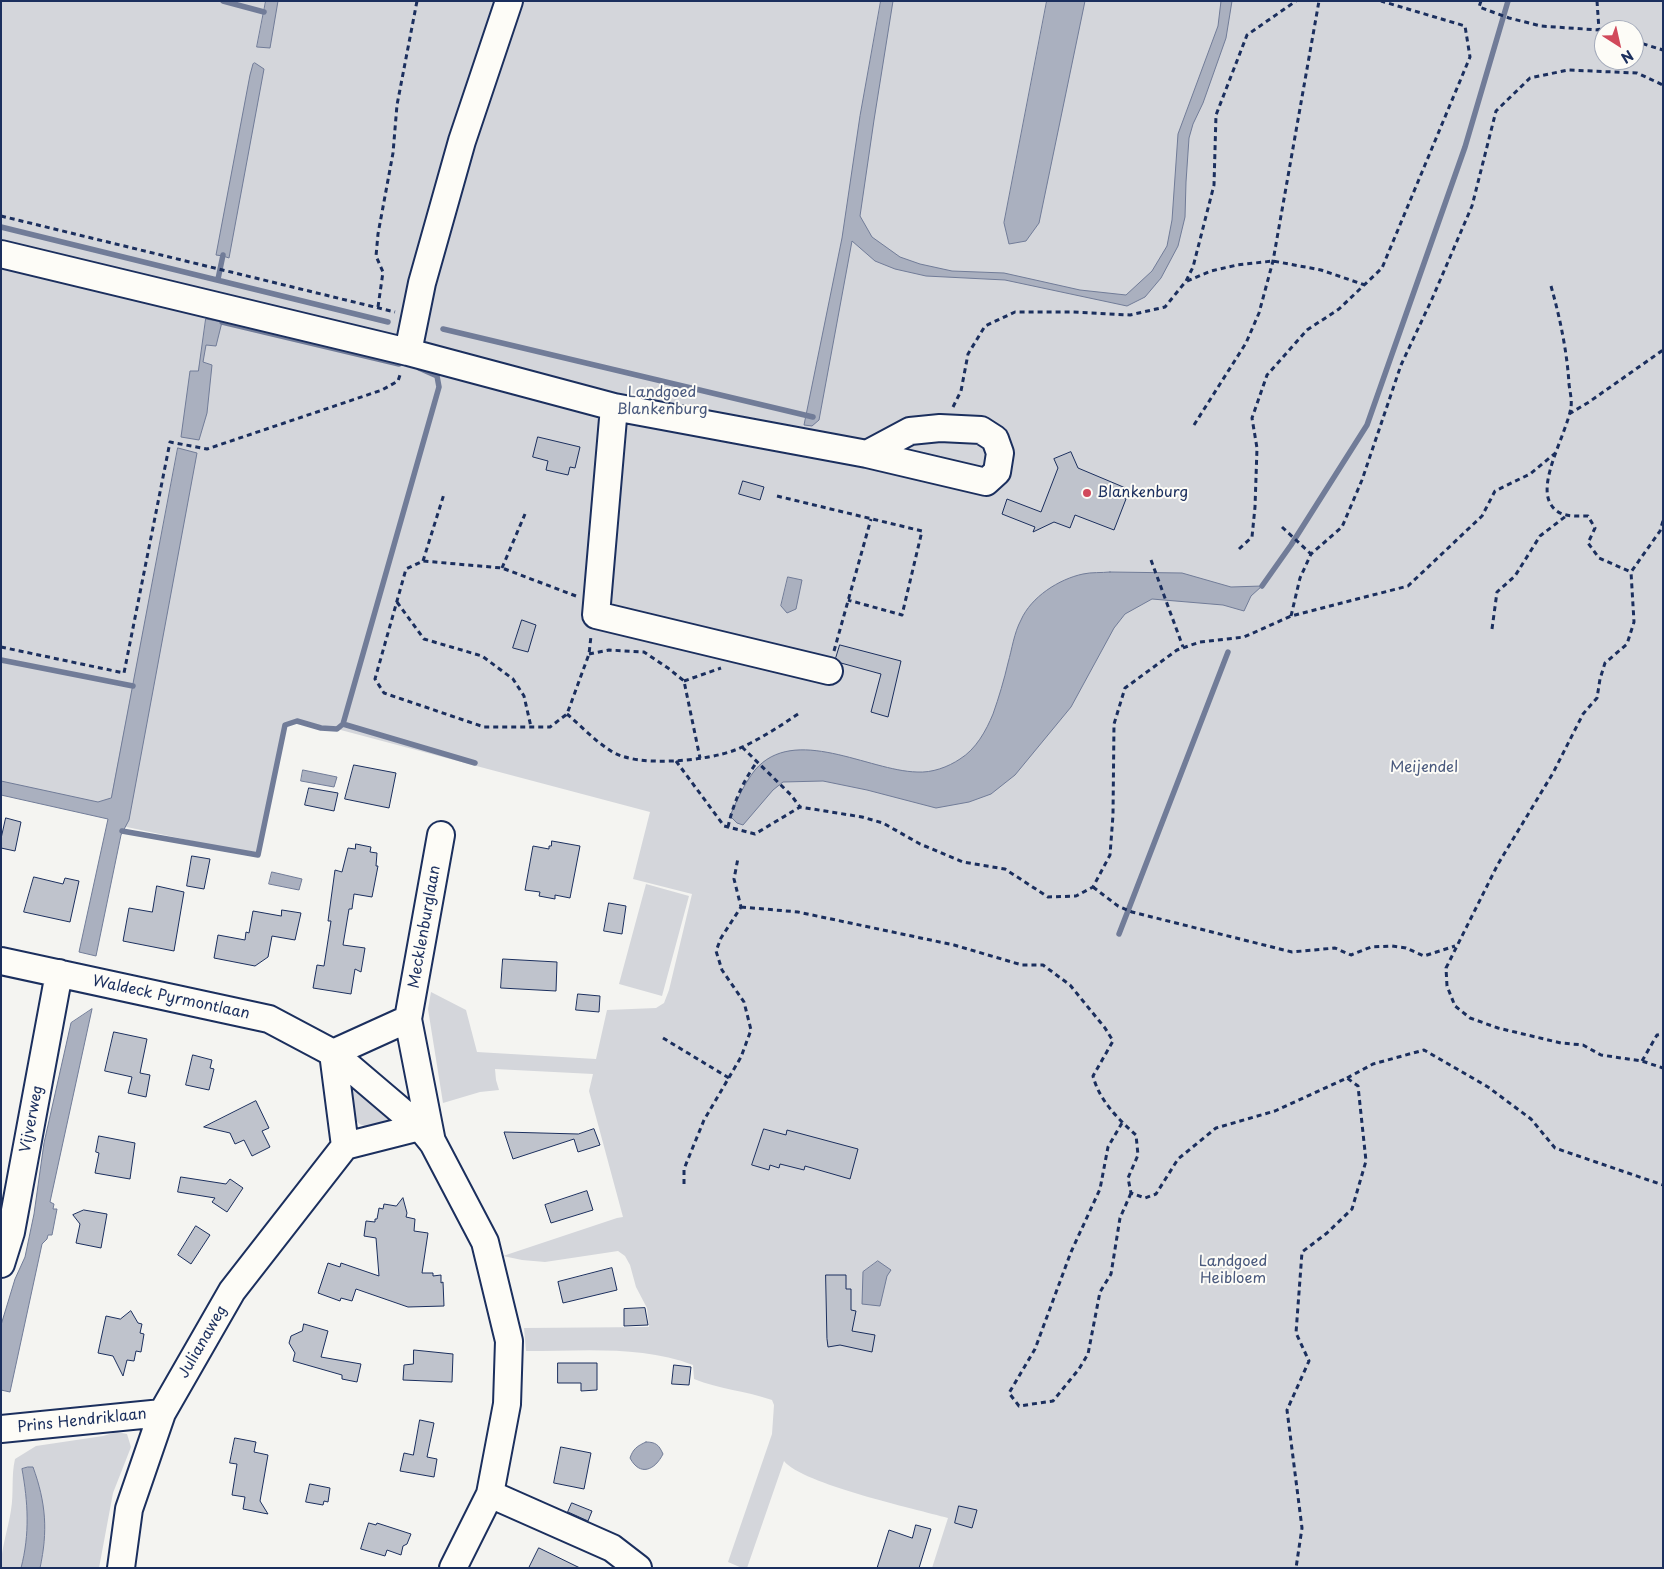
<!DOCTYPE html>
<style>
body{margin:0}
#map{position:relative;width:1664px;height:1569px;overflow:hidden;background:#f4f4f1;font-family:"Playpen Sans",sans-serif}
canvas{display:block}
.frame{position:absolute;inset:0;border:2px solid #1b2f5e;pointer-events:none}
.north{position:absolute;left:1594px;top:20px;width:50px;height:50px;box-sizing:border-box;background:#fdfcf7;border:1px solid #a3aaba;border-radius:50%;rotate:145deg;font-size:14px;font-weight:700;line-height:20px;text-align:center;color:#1b2f5e}
.north::after{content:'';display:block;margin:auto;width:18px;height:22px;background:#d1495b;clip-path:polygon(50% 0,100% 100%,50% 72%,0 100%)}
</style>
<div id="map">
<canvas width="1664" height="1569"></canvas>
<div class="frame"></div>
<div class="north">N</div>
</div>
<script>
const g = document.querySelector('canvas').getContext('2d');
g.lineJoin = 'round';
function fill(path, color) { g.fillStyle = color; g.fill(path, 'evenodd'); }
function trace(path, color, width, dash) { g.strokeStyle = color; g.lineWidth = width; g.lineCap = dash ? 'butt' : 'round'; g.setLineDash(dash || []); g.stroke(path); }
function drawText(font, color, halo, rows, align = 'center') {
  g.font = font + ' "Playpen Sans",sans-serif'; g.lineWidth = 4; g.setLineDash([]); g.textBaseline = 'middle'; g.strokeStyle = halo; g.fillStyle = color; for (const [text, x, y, turn = 0] of rows) {
    g.save(); g.translate(x, y); g.rotate((+turn || 0) * Math.PI / 180); g.textAlign = isNaN(turn) ? turn : align; if (halo) g.strokeText(text, 0, 0); g.fillText(text, 0, 0); g.restore();
  }
}
const green = new Path2D(`
 M1,1h1662v1567h-731l16,-50c-32,-9 -146,-34 -164,-57l-37,107h-5l-14,-6 44,-128 2,-29 -2,-5c-26,-9 -53,-11 -78,-21l-1,-14c-51,-20 -112,-14 -167,-14l-2,-23 125,-1 -2,-19 -11,-21 -6,-22 -5,-9 -7,-5 -73,11 -23,-2 -19,-4 114,-38 6,-1 -34,-126 4,-17 -98,-5 1,11 3,10 -19,2 -37,11 -15,-94 3,-17 35,18 11,42 119,7 11,-49 49,-2 8,-5 5,-13 23,-96 -59,-15 17,-67 -313,-83 -16,-1 -24,-7 -12,4 -27,130 -136,-29 -25,-17 -96,-21zM1604,30h30v30h-30z
 M646,884l43,12 -27,100 -43,-12z
 M359,1086l22,22 7,11 -1,5c-18,3 -31,7 -35,-15 -1,-8 -1,-13 2,-21z
 M117,1432l10,2 4,13 -18,46 -14,75h-59c7,-35 5,-67 -7,-101l-11,2c6,34 8,65 -1,99h-20c0,-20 7,-38 10,-58 3,-17 0,-34 4,-51l21,-13 67,-10z`);
const water = new Path2D(`
 M266,1h12l-8,47 -13,-1z
 M881,1h12l-19,119 -14,96 12,21 28,20 20,7 32,7 52,2 76,17 46,5 26,-24 15,-25 5,-26 6,-86 40,-108 3,-25h11l-6,37 -23,65 -10,21 -4,14 -3,44 -1,35 -7,29 -17,32 -16,19 -18,9 -122,-26 -79,-4 -31,-7 -20,-8 -23,-20 -33,179 -7,6 -8,-1 38,-187 18,-122z
 M1047,1h38l-46,222 -13,18 -17,3 -5,-21z
 M255,63l9,6 -35,189 -6,-2 -7,-1 34,-180 3,-11z
 M206,319l16,3 -6,24 -10,-1 -3,17 9,3 -5,48 -8,27 -18,-3 9,-66h8z
 M178,448l19,5 -68,367 -8,15 -25,121 -17,-4 29,-133 -107,-24v-14l97,21 13,-4z
 M1110,572l72,1 49,14 31,-1 -11,10 -7,15 -21,-6 -71,-6 -27,15 -11,14 -43,79 -56,68 -24,19 -22,8 -33,6 -69,-18 -44,-9 -40,1 -10,8 -30,35 -6,-2 -7,-7c7,-16 14,-32 25,-46 39,-46 114,1 162,2 15,1 31,-5 43,-13 16,-10 26,-28 33,-45 6,-17 11,-34 15,-51 4,-14 6,-30 13,-43 10,-23 38,-41 62,-46 9,-2 18,-1 27,-2z
 M788,577l14,3 -6,29 -9,4 -6,-7z
 M303,770l34,7 -3,10 -33,-6z
 M272,872l30,7 -3,11 -30,-6z
 M92,1009l-42,193 4,2 -1,5h4l-5,26h-4l-1,4 -5,5 -32,148 -9,-2v-65l14,-46 10,-22 9,-43 10,-71 27,-120z
 M878,1261l13,9 -4,6 -7,30 -18,-2 1,-32z
 M646,1442c10,0 13,3 17,12 -8,16 -23,23 -33,4 3,-9 7,-12 16,-16z
 M28,1467h5c13,36 15,64 7,101h-19c9,-34 7,-66 1,-99z`);
const stream = new Path2D(`
 M223,1l41,11
 M1,227l387,95
 M218,279l5,-24
 M222,322l177,42
 M443,329l370,88
 M1262,586l29,-41 76,-120 98,-278 43,-146
 M1,660l132,26
 M343,724l132,39
 M122,831l136,24 27,-130 12,-4 24,7 16,1 6,-5 96,-337 -2,-11 -18,-8
 M1119,934l109,-282`);
const building = new Path2D(`
 M538,437l42,10 -5,21 -5,-1 -2,8 -22,-5 2,-9 -15,-4z
 M1071,452l7,16 50,21 -4,9 2,1 -12,31 -39,-15 -5,13 -16,-6 -21,10 2,-5 -33,-13 5,-15 34,13 17,-44 -4,-9z
 M743,481l21,6 -4,13 -21,-6z
 M522,620l14,5 -8,27 -15,-4z
 M840,645l61,16 -13,56 -17,-5 10,-38 -40,-11 -5,-5z
 M354,765l42,8 -7,35 -44,-9z
 M309,788l29,5 -4,18 -29,-6z
 M6,818l15,4 -6,29 -14,-3v-9z
 M552,841l28,5 -10,52 -15,-3v4l-16,-3 1,-4 -15,-2 8,-44 16,3v-3h2z
 M356,844l15,3 -1,5 7,1 -1,13h2l-6,31 -18,-3 -2,15h-3l-6,36 22,3 -4,24 -6,-3 -4,25 -38,-6 4,-23 7,1 7,-45h-3l7,-51 7,2 6,-24 7,1z
 M192,856l18,3 -6,30 -17,-3z
 M34,877l29,7 2,-6 14,3 -9,41 -46,-10z
 M157,886l27,6 -10,59 -51,-10 6,-33 23,4z
 M609,903l17,3 -4,28 -18,-3z
 M282,910l19,3 -6,27 -23,-4 -4,21 -13,9 -41,-8 4,-23 27,5 1,-8 3,1 4,-22 28,5z
 M503,959l54,3 -1,29 -55,-3z
 M578,994l22,2 -1,16 -23,-2z
 M114,1032l33,7 -7,34 10,2 -4,22 -18,-4 4,-16 -27,-6z
 M193,1055l19,5 -2,8 4,1 -5,21 -23,-5z
 M256,1101l13,27 -7,3 8,16 -18,9 -8,-16 -9,4 -5,-11 -26,-6z
 M594,1129l6,16 -22,7 -4,-13 -61,20 -9,-27 74,2z
 M764,1129l22,6 1,-5 71,19 -8,30 -45,-13 -1,4 -24,-6 -1,4 -9,-3 -1,5 -17,-5z
 M99,1136l36,7 -5,36 -35,-6 4,-20 -3,-1z
 M181,1177l45,7 4,-5 13,9 -16,24 -15,-10 3,-4 -37,-6z
 M587,1191l6,19 -42,13 -6,-18z
 M403,1198l4,15 -1,4 9,2 -1,12 14,2 -6,40h11v3l8,-1v8l2,-1 1,24 -36,1 -52,-18 -4,12 -11,-3 -1,3 -22,-8 10,-30 12,4 1,-4 38,13 -3,-38 -12,-2 2,-15 9,1v-3h2l2,-11 4,1 1,-5 12,2z
 M84,1210l23,4 -6,34 -25,-5 4,-19 -7,-9z
 M196,1226l14,9 -19,29 -13,-9z
 M612,1268l5,22 -54,13 -5,-21z
 M826,1275h20v14h5v21l5,1 -4,20 23,4 -3,17 -32,-7 -12,2 -1,-8z
 M645,1308l3,17 -24,1v-17z
 M131,1311l7,12 4,1 -2,9 4,1 -3,18 -5,-1 -2,10 -7,-1 -4,16 -10,-20 -15,-3 8,-37 14,3z
 M304,1324l24,7 -7,26 40,7 -4,18 -15,-3v-4l-49,-14 2,-8 -6,-10 2,-7 11,-5z
 M414,1350l39,4 -1,28 -49,-2 1,-15 9,-1z
 M558,1363h39v27l-16,1v-8h-23z
 M674,1365l17,2 -2,18 -17,-1z
 M420,1420l14,3 -7,34 10,2 -3,18 -34,-6 4,-18 9,2z
 M235,1438l21,4 -2,10 14,3 -8,46 8,13 -25,-5 2,-12 -13,-2 5,-31 -7,-1z
 M561,1447l30,6 -7,36 -30,-6z
 M310,1484l20,4 -2,14 -4,-1 -1,4 -17,-3z
 M572,1503l20,8 -4,10 -20,-9z
 M959,1506l18,4 -5,18 -17,-5z
 M369,1523l7,2 1,-2 34,11 -4,10 -4,2 -2,9 -14,-5 -2,6 -24,-7z
 M916,1525l15,4 -12,39h-42l12,-38 23,8z
 M539,1548l41,20h-51z`);
const path = new Path2D(`
 M1481,1l-2,6 30,11 32,8 58,4 5,1
 M1597,1l2,29
 M1634,41l29,9
 M1,216l394,96
 M1187,281l24,-10 26,-6 36,-4 48,9 44,15
 M1551,286c9,32 16,65 18,98 1,8 3,16 2,23 -4,26 -33,73 -21,96 8,15 24,13 38,13l7,12 -7,15 11,15 32,14
 M378,307l5,-35 -7,-16 2,-22 15,-81 4,-48 20,-104
 M953,407l8,-16 7,-37 17,-28 30,-14h58l57,3 35,-8 21,-26 7,-14 21,-82 2,-70 31,-80 49,-34
 M1569,414l20,-12 74,-52
 M1194,425l52,-82 13,-30 14,-52 46,-260
 M777,496l145,35 -20,84 -54,-15
 M1663,521l-3,10 -29,41 3,50 -7,22 -22,19 -5,16 -3,19 -14,16 -30,59 -55,91 -52,104 1,18 8,20 15,12 28,10 63,15 22,2 18,10 41,6 21,7
 M1282,527l29,27
 M1239,549l13,-12 3,-30 2,-59 -5,-30 15,-43 40,-45 32,-21 43,-41 88,-211 -5,-31 -84,-25
 M1151,560l32,87
 M423,561l21,-67
 M502,568l23,-54
 M576,596l-74,-28 -79,-7 -17,8 -31,110 9,14 100,34h66l17,-13 22,-60 2,-18
 M397,602l27,37 58,17 31,23 11,17 7,31
 M1291,616l9,-38 11,-24 31,-27 20,-47 39,-115 31,-66 40,-93 24,-95 34,-33 38,-8 69,3 26,12
 M1492,629l5,-37 18,-16 25,-40 26,-20
 M1,647l123,26 46,-231 37,7 175,-59 16,-9 3,-9
 M834,651l37,-132
 M589,654l20,-4 35,2 24,16 16,13 16,77
 M684,681l37,-13
 M567,714c14,12 28,27 44,37 25,17 96,10 124,-1 23,-9 45,-24 66,-38
 M742,747l49,48 9,12
 M676,761l48,65 31,8 45,-27 62,10 21,6 37,21 43,18 42,7 43,28 28,-1 17,-9 17,-32 3,-40 1,-91 11,-36 52,-38 23,-8 44,-5 47,-21 117,-30 74,-70 13,-25 35,-17 28,-23
 M728,827c5,-23 15,-46 29,-65
 M1093,887l25,19 14,6 160,40 43,-4 16,7 20,-8 21,-1 14,2 18,8 31,-10
 M741,907l57,5 156,33 68,20h21l27,20 35,43 8,13 -20,35c6,24 25,43 43,59l2,20 -10,23 3,15 14,5 11,-4 22,-35 38,-31 59,-17 72,-33 11,8 8,75 -14,48 -25,24 -25,19 -6,81 13,28 -22,49 15,118 -6,40
 M663,1038l66,40
 M1642,1061l15,-26 6,-1
 M1347,1078l26,-14 51,-14 64,37 43,32 24,29 108,37
 M1122,1123l-14,24 -8,42 -29,63 -36,97 -26,44 10,13 34,-5 26,-32 9,-15 12,-62 11,-18 9,-56 11,-25
 M684,1184v-15l20,-49 37,-63 10,-27 -7,-28 -22,-32 -6,-19 5,-13 20,-31 -7,-28 4,-21`);
const minor = new Path2D(`
 M1,254l407,98 206,55 253,47 119,28 11,-10 3,-19 -5,-14 -14,-9 -41,-2 -30,3 -43,23
 M408,352l14,-69 40,-142 47,-140
 M614,407l-18,208 233,56
 M1,961l268,58 64,34 87,74 13,16 52,99 24,99 -2,63 -17,90 -37,74
 M333,1053l12,93
 M333,1053l75,-34
 M432,1142l-24,-123 33,-184
 M1,1264l10,-32 48,-259
 M1,1429l161,-16
 M490,1494l122,54 26,20
 M121,1568l8,-59 33,-96 70,-122 113,-145 75,-19`);
const markers = [
 [1087,493,5,"#d1495b"]
];
const parkNames = [
 ["Landgoed",662,393],
 ["Blankenburg",662,410],
 ["Meijendel",1424,768],
 ["Landgoed",1233,1262],
 ["Heibloem",1233,1279]
];
const poiNames = [
 ["Blankenburg",1097,493]
];
const streetNames = [
 ["Mecklenburglaan",425,927,-80],
 ["Waldeck Pyrmontlaan",171,998,12],
 ["Vijverweg",32,1119,-79],
 ["Julianaweg",203,1342,-60],
 ["Prins Hendriklaan",82,1421,-6]
];
fill(green, '#d4d6db');
fill(water, '#aab0bf');
trace(water, '#717c98', 1);
trace(stream, '#717c98', 5.5);
fill(building, '#bfc3cc');
trace(building, '#1b2f5e', 1);
trace(minor, '#1b2f5e', 30);
trace(path, '#1b2f5e', 3, [5, 4]);
trace(minor, '#fdfcf7', 26);
for (const [x, y, r, color] of markers) { const dot = new Path2D(); dot.arc(x, y, r, 0, 2 * Math.PI); g.fillStyle = color; g.fill(dot); trace(dot, '#fdfcf7', 2); }
drawText('15px', '#49597d', '#fdfcf7', parkNames);
drawText('15px', '#1b2f5e', '#fdfcf7', poiNames, 'left');
drawText('15px', '#1b2f5e', '#fdfcf7', streetNames);
</script>
